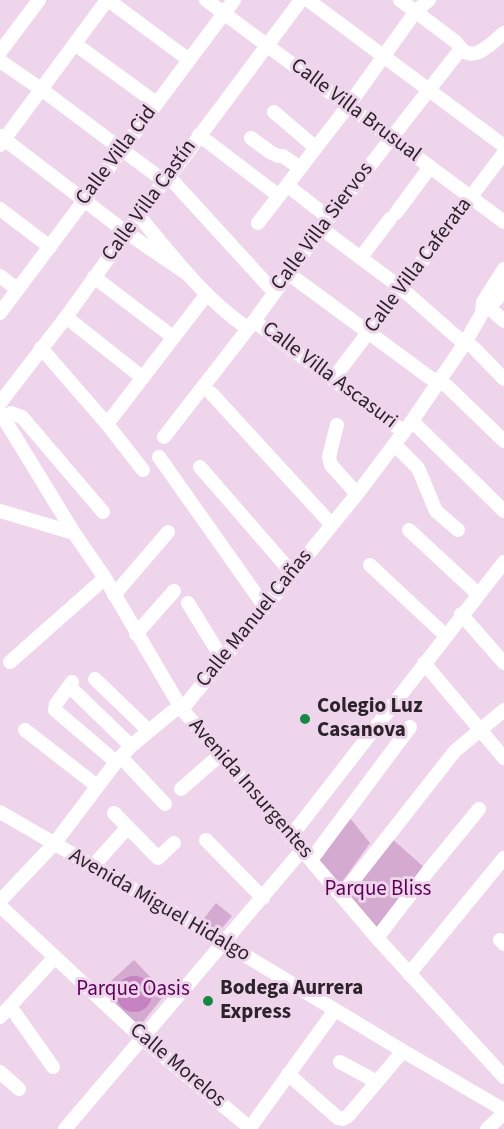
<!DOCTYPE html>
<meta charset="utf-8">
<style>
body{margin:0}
canvas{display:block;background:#eed5eb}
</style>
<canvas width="504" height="1129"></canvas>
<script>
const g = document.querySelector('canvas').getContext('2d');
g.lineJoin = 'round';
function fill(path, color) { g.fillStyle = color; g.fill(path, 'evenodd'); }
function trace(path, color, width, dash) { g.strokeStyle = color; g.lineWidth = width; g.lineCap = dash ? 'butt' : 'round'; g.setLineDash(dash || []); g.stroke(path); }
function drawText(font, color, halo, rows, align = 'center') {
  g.font = font + ' "Source Sans 3",sans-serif'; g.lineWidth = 6; g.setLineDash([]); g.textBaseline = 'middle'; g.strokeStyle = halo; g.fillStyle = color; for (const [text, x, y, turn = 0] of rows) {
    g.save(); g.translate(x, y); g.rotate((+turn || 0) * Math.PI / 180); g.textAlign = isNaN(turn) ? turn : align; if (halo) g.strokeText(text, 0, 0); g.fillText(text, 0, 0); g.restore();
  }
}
const green = new Path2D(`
 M346,813l24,30 -31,43 -27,-30z
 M391,838l34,30 -48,62 -33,-34z
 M216,903l16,13 -15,18 -16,-12z
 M134,960l32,33 -27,34 -38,-37z`);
const water = new Path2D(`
 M116 994a18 18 0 1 1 36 0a18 18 0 1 1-36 0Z`);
const minor = new Path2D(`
 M108,0l81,60
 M206,0l298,222
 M308,0l196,146
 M400,0l56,42c15,25 32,4 48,-9
 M75,44l81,59
 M0,52l39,-52
 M0,61l41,28 123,92
 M274,112l42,36
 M199,135l80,61
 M0,136l127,97 62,42
 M251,138l19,14 8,4h5l17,12
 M0,145l107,-145
 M169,177l105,115
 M288,186l41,32
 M0,209l50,38
 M396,213l34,-46
 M139,216c33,40 65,82 108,112
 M258,223l90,-117 68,-95 13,-11
 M322,229l79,59 58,51 14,8 31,32
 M361,257l29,-38
 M289,274l140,103 18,9 57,55
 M0,276l17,13
 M94,277l79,60
 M483,302l21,19
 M0,313l234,-313
 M482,313l15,-14 7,-11
 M66,317l77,61
 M254,321l150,111
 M41,348l66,76 36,46
 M333,379l171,-226
 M211,393l121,132
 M0,403l66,-86 98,-136 5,-4 132,-177
 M0,412l74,121 31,45 76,130 196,230 127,139
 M4,419l7,-6 11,4 81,95
 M412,421l92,90
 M107,424l100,-130
 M337,425l-8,32 2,8 26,29
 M164,437l90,-116 75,-103 131,-168
 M395,445l23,23 18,43 22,19
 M159,457l106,150
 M200,467l92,106
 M0,511l74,22
 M409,530l69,64
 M370,565l75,70
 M114,595l54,-63
 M188,603l35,57
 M461,614l43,49
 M136,634l38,-43
 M10,662l95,-84
 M424,663l80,95
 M95,679l54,52
 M72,682l-16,22 -1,6 61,52
 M69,686l62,60
 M25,730l72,56
 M121,757l44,47
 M181,789l39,-34
 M0,812l200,116 203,123 101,59
 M114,813l44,45 16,-15
 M291,836l213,-274
 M206,840l57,58
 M311,860l99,-133
 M93,866l34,-38
 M341,896l114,-145 49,-41
 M0,901l54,-57 62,-82 15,-16 41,-34 15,-9 170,-209 55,-73 53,-78 17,-30 1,-11 21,-33
 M0,906l142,132 108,90
 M377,938l52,-68 50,-61
 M500,940l4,4
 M409,974l95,-116
 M10,1006l43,61
 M0,1017l55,-60
 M340,1062l37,20
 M0,1072l19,17
 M288,1074l50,44 5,1 5,-3 55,-65
 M65,1129l238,-280
 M249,1129l86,-119
 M487,1129l17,-16`);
const markers = [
 [305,719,6,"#178841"],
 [208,1001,6,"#178841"]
];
const streetNames = [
 ["Calle Villa Brusual",355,111,37],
 ["Calle Villa Cid",117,156,-53],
 ["Calle Villa Castín",150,201,-54],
 ["Calle Villa Siervos",323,227,-53],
 ["Calle Villa Caferata",419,266,-53],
 ["Calle Villa Ascasuri",329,376,37],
 ["Calle Manuel Cañas",255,619,-51],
 ["Avenida Insurgentes",250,789,49],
 ["Avenida Miguel Hidalgo",159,906,30],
 ["Calle Morelos",177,1066,40]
];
const poiNames = [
 ["Colegio Luz",317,707],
 ["Casanova",317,731],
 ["Bodega Aurrera",220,989],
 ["Express",220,1013]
];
const parkNames = [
 ["Parque Bliss",378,890],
 ["Parque Oasis",133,990]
];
fill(green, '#d5aad1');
fill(water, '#c782c1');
trace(minor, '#fff', 14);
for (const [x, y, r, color] of markers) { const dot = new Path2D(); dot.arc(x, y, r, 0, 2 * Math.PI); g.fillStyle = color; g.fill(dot); trace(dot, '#eed5eb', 2); }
drawText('21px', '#2b222a', '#eed5eb', streetNames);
drawText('bold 21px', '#2b222a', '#eed5eb', poiNames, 'left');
drawText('21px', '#5b0258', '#eed5eb', parkNames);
</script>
